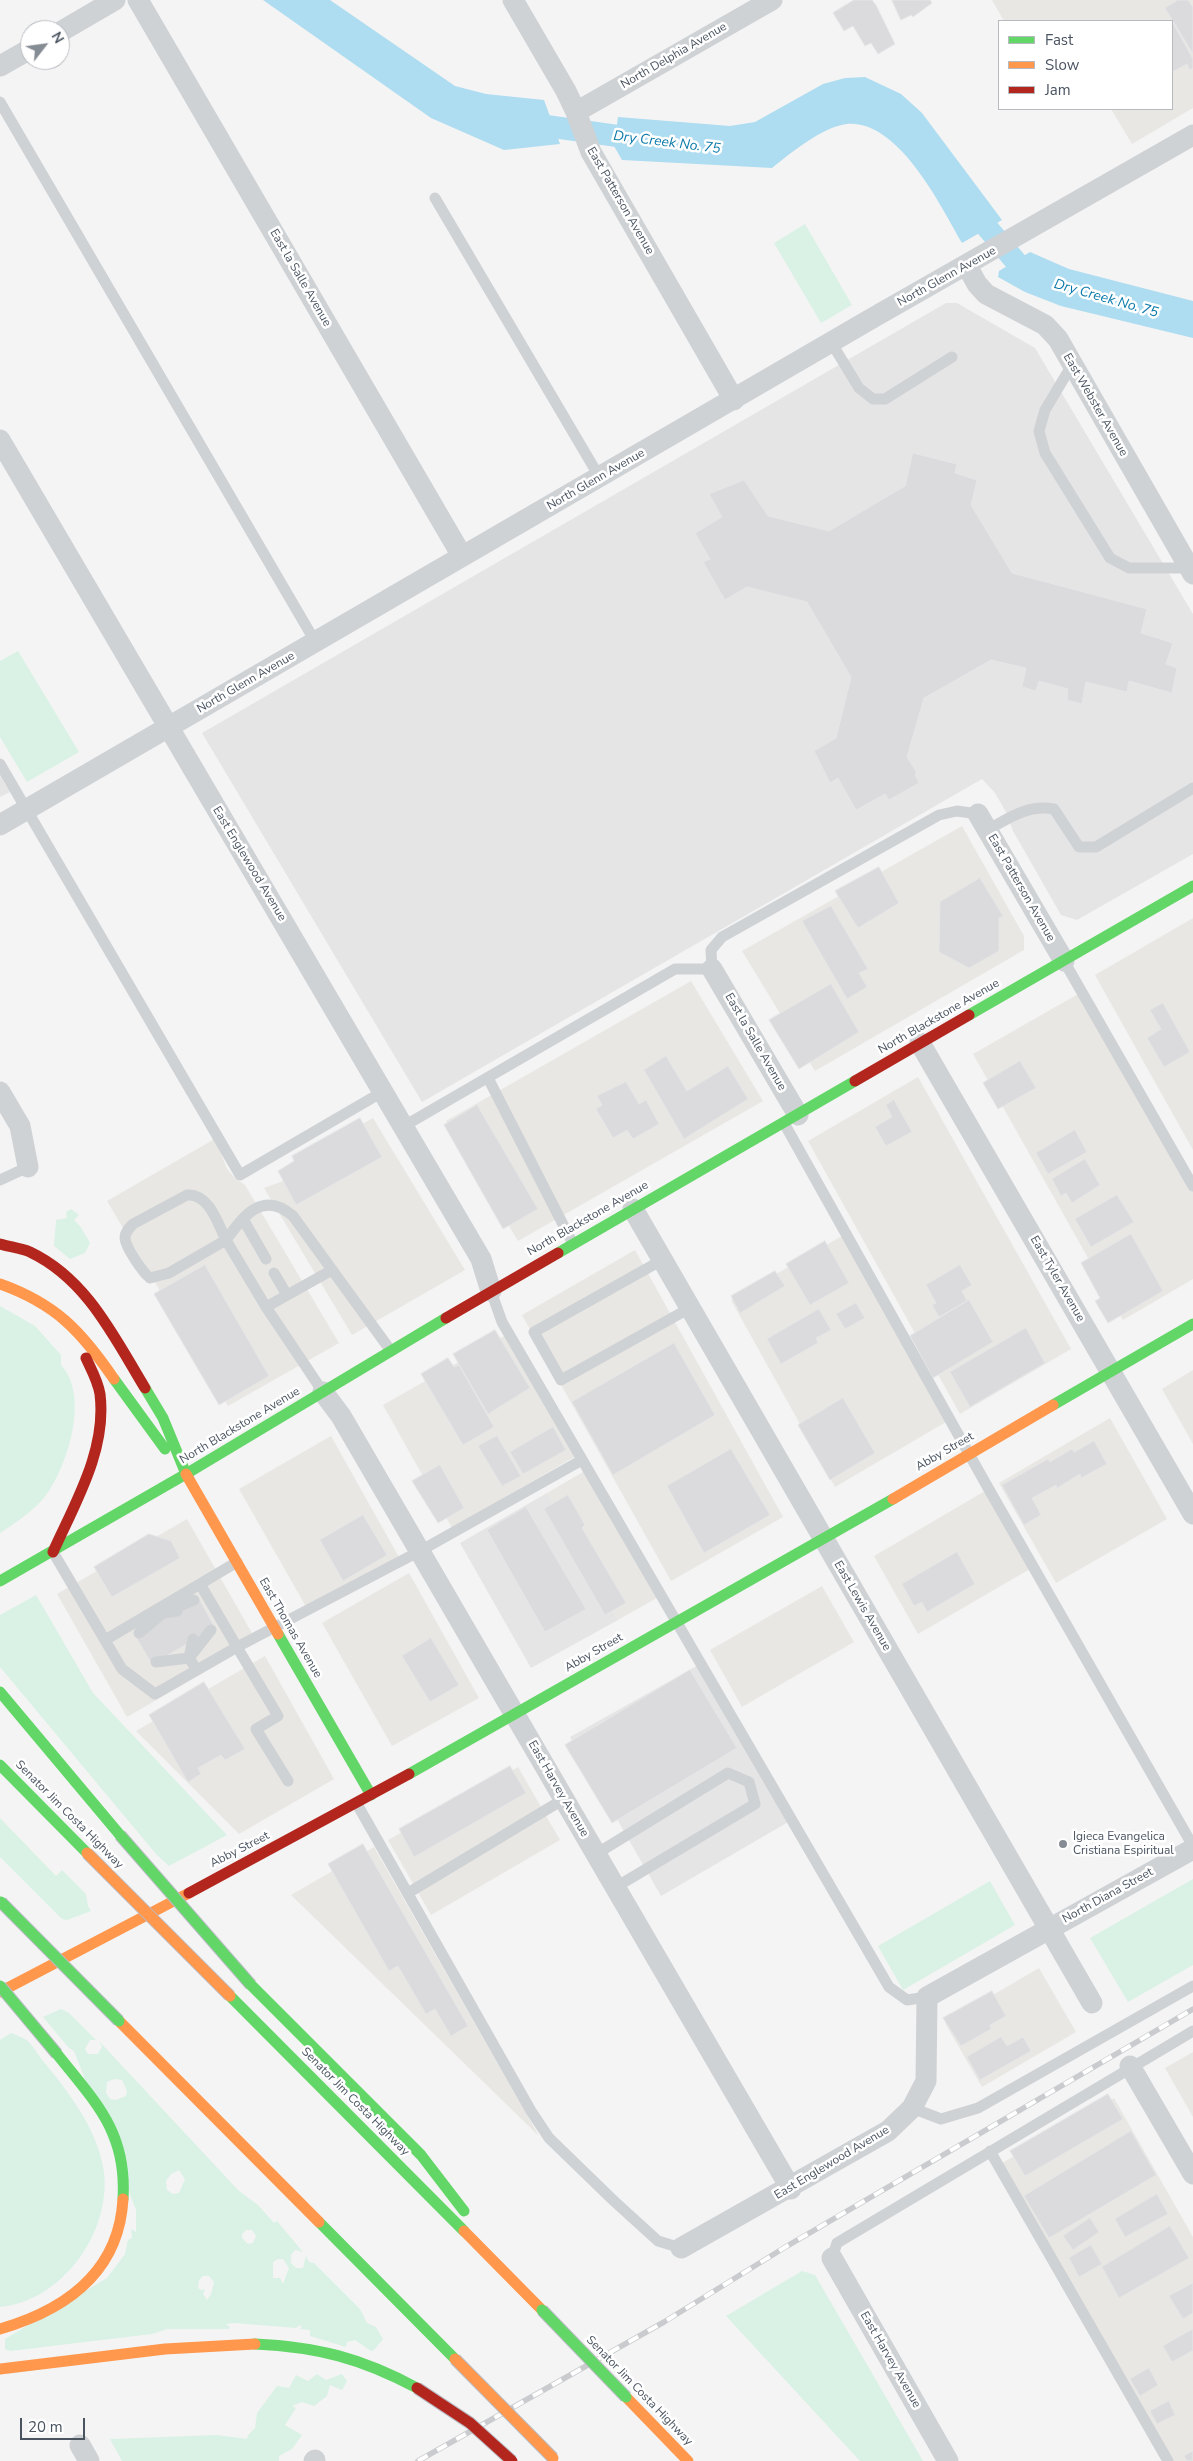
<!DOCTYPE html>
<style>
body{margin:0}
#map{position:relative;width:1193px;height:2461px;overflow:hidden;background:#f4f4f4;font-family:"Nunito Sans",sans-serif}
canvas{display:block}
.legend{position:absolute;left:998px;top:20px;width:175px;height:90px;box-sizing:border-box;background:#fff;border:1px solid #b7bbc0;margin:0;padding:6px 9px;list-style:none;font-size:15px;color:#4a5461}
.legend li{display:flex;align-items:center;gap:10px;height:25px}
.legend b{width:25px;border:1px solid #b7bbc0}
.north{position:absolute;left:20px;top:20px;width:50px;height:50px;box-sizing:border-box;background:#fff;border:1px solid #b7bbc0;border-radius:50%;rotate:60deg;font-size:14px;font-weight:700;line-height:20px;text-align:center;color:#4a5461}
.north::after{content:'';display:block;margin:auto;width:18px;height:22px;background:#868c94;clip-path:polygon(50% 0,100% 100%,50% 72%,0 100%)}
.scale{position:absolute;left:20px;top:2418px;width:65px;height:22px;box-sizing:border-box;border:2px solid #4a5461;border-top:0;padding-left:6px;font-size:15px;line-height:18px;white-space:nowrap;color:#4a5461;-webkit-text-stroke:4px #fff;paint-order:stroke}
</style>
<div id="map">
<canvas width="1193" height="2461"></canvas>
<ul class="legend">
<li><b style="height:6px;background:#63d668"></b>Fast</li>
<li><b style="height:6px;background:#ff974d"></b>Slow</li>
<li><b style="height:6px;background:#b3261e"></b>Jam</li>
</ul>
<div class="north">N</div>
<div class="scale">20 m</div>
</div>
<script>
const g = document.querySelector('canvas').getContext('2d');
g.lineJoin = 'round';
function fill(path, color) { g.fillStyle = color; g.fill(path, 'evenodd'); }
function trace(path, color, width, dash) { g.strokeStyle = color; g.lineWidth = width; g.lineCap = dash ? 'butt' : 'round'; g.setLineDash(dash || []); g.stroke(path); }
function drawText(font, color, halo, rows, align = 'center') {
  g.font = font + ' "Nunito Sans",sans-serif'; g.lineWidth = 5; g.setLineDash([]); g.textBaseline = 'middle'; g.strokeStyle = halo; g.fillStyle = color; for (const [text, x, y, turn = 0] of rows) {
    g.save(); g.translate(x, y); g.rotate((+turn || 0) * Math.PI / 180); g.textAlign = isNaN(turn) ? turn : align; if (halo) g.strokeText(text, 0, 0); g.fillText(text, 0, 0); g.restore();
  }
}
const commercial = new Path2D(`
 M992,0h201v108l-61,36 -21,-35h61v-88h-168z
 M962,826l62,110v14l-209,121 -73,-120z
 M1193,918v232l-98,-175z
 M691,981l72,120 -245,140 -72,-120z
 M1085,990l108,193v96l-70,41 -150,-266z
 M918,1077l153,272 -111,65 -152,-273z
 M373,1118l92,152 -113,65 -88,-147 19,-7 22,-24z
 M218,1137l3,6 1,13 5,13 8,9 10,7 94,158 -111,63 -121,-205z
 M842,1236l104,186 -111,65 -104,-187z
 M635,1250l148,267 -112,64 -149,-266z
 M513,1331l68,122 -129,75 -69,-123z
 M1193,1370v74l-31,-55z
 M1110,1418l57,101 -111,64 -57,-100z
 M331,1436l69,123 -91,53 -70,-123z
 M590,1468l72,127 -44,25 -71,-127z
 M985,1491l45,78 -112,65 -44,-78z
 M187,1519l70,123 -130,75 -70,-123z
 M409,1573l70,125 -87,48 -70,-123z
 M822,1586l32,56 -112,65 -32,-57z
 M265,1656l69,123 -95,55 -103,-103z
 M518,1767l42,73 -129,75 -43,-75z
 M374,1847l165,289 -248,-241z
 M1039,1968l37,64 -94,55 -37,-64z
 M1193,2052v65l-28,-49z
 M1114,2098l79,139v224h-20l-171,-298z`);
const education = new Path2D(`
 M946,303h11l78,45 158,266v240l-116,66 -16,-5 -48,-84 -7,-19 -11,-19 -13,-14 -560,323 -220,-369z
 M0,776l10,16 -10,5z
 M547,1493l71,127 -87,48 -71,-125z
 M700,1664l90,157 -129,75 -91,-159z`);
const green = new Path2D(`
 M805,224l47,81 -31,18 -47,-80z
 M18,651l61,101 -52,30 -27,-45v-76z
 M71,1209l8,6 -5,5 6,6 10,17 -5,10 -15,6 -16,-13 2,-26 11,-2 -1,-6z
 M0,1306l35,20 26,29v10c28,30 8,95 -12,126 -11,17 -32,31 -49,42z
 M36,1595l57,98 134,142 -58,31 -13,-12 -156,-187v-52z
 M0,1818l56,58 6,-6 24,24 2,12 3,5 -24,9 -5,-1 -62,-62z
 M1193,1879v86l-65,37 -38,-64z
 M990,1881l25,44 -112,65 -25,-44z
 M61,2009l8,4 27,27h-6l-5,9 3,5h10l4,-7 -3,-6 140,150 19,14 16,18 3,-2 26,31 -8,-2 -4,5v8l5,5h7l3,-12 3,6 5,1 46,46 7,14 9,4 7,12 -9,11 -3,1 -16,-11 -8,2 -1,5 -36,-11v-6l-10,-1 2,-3 -2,-1 -4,3 -62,-5 -8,1 4,3 -1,2h-62l-15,5 -142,17 -5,-2v-10l102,-61 18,-24 3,-14 4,-2 -1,-9 5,3v-22l-62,-159 -5,-3 -26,-31zM114,2079l8,1 5,11 -1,5 -10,4 -6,-1 -4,-6 1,-11zM179,2170l6,9 -6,14 -6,1 -6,-4 -1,-9 5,-7zM246,2230h6l4,6 -3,7 -5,1 -6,-6v-4zM278,2259h5l6,9 -6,16 -3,-6h-7v-16zM203,2276h6l5,6 -3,12 -4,6 -4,-6 2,-5 -4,1 -3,-2 1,-8z
 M11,2033c5,2 10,4 14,6 7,5 12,14 17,21 27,32 56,70 62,112 7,61 -42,129 -104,135v-267z
 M802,2271l13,4 108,186h-63l-134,-145z
 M317,2374l9,6 16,-6 5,7 -5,9 -12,-5 -3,11 -13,10 -12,-4 -10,4 4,2 -11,17 17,10 -10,14 -13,7v5h-157l-12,-22 107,-4 30,4 1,-4 7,-7 2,-15 20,-27 12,2 7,-13 12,6z`);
const water = new Path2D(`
 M263,0h67l125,86 31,8 58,6 16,44 -56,6 -73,-32z
 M865,77l36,17 21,19 80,107 -40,23c-22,-38 -63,-123 -115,-119 -23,2 -58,30 -75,44l-150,-8 -8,-14 4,-29 112,9 25,-4 68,-38 22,-6z
 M1030,252l39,17 124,32v37l-132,-32 -36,-14 -27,-15 1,-6z`);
const canal = new Path2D(`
 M525,123l121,17
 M968,205l55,65 16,8`);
const building = new Path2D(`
 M854,0h18l4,5 19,39 -17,10 -7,-11 -6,3 -12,-20 -9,5 -11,-18z
 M892,0h38l2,3 -19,14 -2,-2 -10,5z
 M1178,0h10l5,7v47l-28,-46z
 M1172,21l21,38v9l-3,2 -3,-6 -15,8z
 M913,453l44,11 -2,9 22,7 -6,25 41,68 135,36 -6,24 32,10 -7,21 11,4 -5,25 -43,-12 -2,11 -41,-10 -4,22 -15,-4 1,-11 -29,-8 -3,10 -14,-4 4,-19 -35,-8 -67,38 -17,59 10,16 -2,1 4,9 -30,17 -4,-6 -29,16 -18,-32 -8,5 -16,-32 22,-13 15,-61 -44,-75 -60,-15 -22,13 -22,-38 7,-3 -15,-26 27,-16 -13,-23 35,-14 24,36 61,15 76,-45z
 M879,867l20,36 -41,25 -23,-37z
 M980,878l23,38 -4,2v33l-30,17 -30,-16 1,-50z
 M831,906l37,63 -9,4 8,14 -20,12 -45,-78z
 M831,984l28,48 -60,37 -30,-49z
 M1163,1003l27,49 -26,15 -17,-29 14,-9 -11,-19z
 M666,1056l21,35 41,-25 20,33 -64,40 -40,-69z
 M1020,1061l16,27 -38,21 -15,-26z
 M626,1082l13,22 7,-4 13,24 -26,15 -6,-9 -14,8 -17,-29 6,-4 -5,-9z
 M894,1100l18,32 -26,14 -11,-19 17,-10 -6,-12z
 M477,1105l61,104 -35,20 -59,-104z
 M360,1118l22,39 -86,48 -18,-34 16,-10 -2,-5z
 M1075,1130l12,22 -39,22 -12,-21z
 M1085,1159l15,26 -28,18 -6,-10 -5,3 -9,-17z
 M1117,1195l17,27 -43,25 -16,-28z
 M1131,1234l32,57 -55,32 -13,-22 5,-3 -19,-35z
 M825,1241l24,42 -39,22 -24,-41z
 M205,1265l64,111 -50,29 -65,-111z
 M960,1265l12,20 -10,6 5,10 -28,16 -7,-12 4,-2 -10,-18z
 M775,1271l10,15 -45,27 -9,-17z
 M969,1300l24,42 -60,36 -23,-42z
 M856,1303l9,15 -20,11 -9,-15z
 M819,1309l12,21 -15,8 2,5 -37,21 -14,-25z
 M1026,1328l19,35 -75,44 -20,-35z
 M495,1330l35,58 -42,26 -35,-60z
 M674,1343l41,72 -102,60 -41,-73z
 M448,1358l6,9 5,-2 35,62 -31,18 -42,-71z
 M843,1398l32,55 -45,27 -32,-55z
 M553,1427l13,23 -43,24 -13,-22z
 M497,1436l24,40 -19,10 -24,-40z
 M1094,1441l13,23 -26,14 -1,-4 -23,14 -1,-3 -24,13 9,17 -17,10 -22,-40 46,-26 2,3 22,-13 2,3z
 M731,1449l39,66 -66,38 -37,-67z
 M440,1465l24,43 -26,15 -26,-42z
 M568,1495l17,30 -3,3 44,75 -21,12 -61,-106z
 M526,1507l60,102 -41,23 -58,-102z
 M363,1515l24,40 -44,26 -23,-41z
 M149,1534l22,7 9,17 -68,39 -18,-30z
 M957,1552l18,32 -48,28 -5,-10 -8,4 -12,-22z
 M198,1597l17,31 -63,36 -18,-30z
 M431,1638l28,47 -29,17 -28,-46z
 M690,1670l47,78 -125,75 -47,-78z
 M204,1682l41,67 -20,11 -4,-5 -23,13 3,6 -13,8 -39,-67z
 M510,1766l16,27 -112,64 -15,-28z
 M363,1844l105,182 -17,10 -16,-27 -9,5 -28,-48 -9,5 -61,-107z
 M992,1991l14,25 -16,9 1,4 -30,17 -18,-28z
 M1001,2037l6,9 16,-9 8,14 -51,29 -13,-23z
 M1108,2094l15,25 -98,57 -15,-25z
 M1131,2131l25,44 -107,63 -25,-42z
 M1157,2194l11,20 -43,23 -10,-18z
 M1090,2218l9,14 -26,18 -10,-14z
 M1170,2226l19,32 -70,40 -17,-31z
 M1091,2245l11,19 -23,13 -10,-19z
 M1193,2283v30l-10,6 -14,-23z
 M1193,2329v23l-1,-1 -20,11 -9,-16z
 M1149,2368l9,17 -18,11 -10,-17z
 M1169,2401l6,14 -18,9 -7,-13z
 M1193,2451v10h-6l-3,-5z`);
const lane = new Path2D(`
 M0,102l316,541
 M435,198l165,280
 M831,342l28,46 14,11h12l67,-42
 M1072,365l-27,45 -6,21 6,22 65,105 19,10h61
 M0,764l240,411 144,-84
 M987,830c22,-12 41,-26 67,-21l25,38h17l97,-59
 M1064,961l129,225
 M488,1078l85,166
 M784,1123l203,363 206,360
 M404,1126l271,-157h37l-1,-19 11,-13 217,-122 18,-4 21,3
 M0,1180l28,-13
 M187,1195c22,-2 31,29 39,45l-57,33 -19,5c-7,-5 -25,-32 -25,-40 0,-6 4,-10 8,-14z
 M243,1219l23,40
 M662,1260l-128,72 27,48 129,-72
 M274,1273l13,22
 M491,1291l11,31 387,665 18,13 20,-3
 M266,1307l66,-37
 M323,1392l-57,-85 -40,-67c18,-25 37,-50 67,-24l98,135
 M53,1552l69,117 33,25 82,-47 -37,-63 -95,56
 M200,1584l37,-22
 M177,1611l-14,2 31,-13
 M139,1633l24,-20 -2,-4
 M193,1639l-4,19 22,-28
 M156,1662l33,-4 4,6
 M288,1781l-32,-52 22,-13 -41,-69 183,-96 162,-91
 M357,1804l174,307 18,27 65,63 44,40 23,7
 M596,1854l132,-81 21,9 6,22 -139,83
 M408,1893l156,-94
 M912,2108l29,11 37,-11 215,-122
 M990,2151l178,310
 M832,2258l5,-15 356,-212`);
const street = new Path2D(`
 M138,0l324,556
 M513,0l53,91 10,21 15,40 143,248
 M60,32l55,-32
 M0,66l30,-17
 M576,112l196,-112
 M967,266l10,18 9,10 59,31 13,14 135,235
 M0,440l481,819 10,32
 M978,814l86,147
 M0,825l876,-509 317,-181
 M712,969l86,146
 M920,1043l273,471
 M0,1092l20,34 8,41
 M633,1209l459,794
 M323,1392l18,24 450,773
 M1130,2066l63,108
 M681,2248l207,-117 24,-23 14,-27 1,-84 266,-148
 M832,2258l116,203
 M80,2445l9,16
 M314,2461l1,-1`);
const fast = new Path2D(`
 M969,1015l224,-129
 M558,1253l297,-172
 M114,1379l51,70
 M145,1388l18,30 23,56
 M1053,1405l140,-81
 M0,1581l186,-107 260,-156
 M278,1634l93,161
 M0,1692l120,143
 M0,1765l87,88
 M409,1774l484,-275
 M251,1985l170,170 43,56
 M230,1996l234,235
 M57,2054c39,49 70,78 66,145
 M319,2222l136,137
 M255,2344c63,3 106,14 162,44`);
const slow = new Path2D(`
 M0,1284c56,20 81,47 114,95
 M186,1474l92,160
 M893,1499l160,-94
 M0,1992l189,-99
 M119,2021l200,201
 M464,2231l78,79
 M0,2329c65,-19 119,-56 123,-130
 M0,2369l165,-20 90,-5
 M626,2397l62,64`);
const jam = new Path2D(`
 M855,1081l114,-66
 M0,1244c10,3 21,4 30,8 57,27 84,85 115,136
 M446,1318l112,-65
 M53,1552c22,-49 54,-102 47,-158 -2,-13 -9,-25 -14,-36
 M189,1893l220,-119`);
const rail = new Path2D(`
 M418,2461l246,-139 123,-76 406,-237`);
const fastBridge = new Path2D(`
 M120,1835l131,150
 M1,1902l118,119
 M0,1986l57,68
 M542,2310l84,87`);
const slowBridge = new Path2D(`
 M87,1853l143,143
 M455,2359l98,99`);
const jamBridge = new Path2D(`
 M417,2388l53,35 42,38`);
const markers = [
 [1063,1844,5,"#868c94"]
];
const streetNames = [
 ["North Delphia Avenue",674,56,-30],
 ["East Patterson Avenue",620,201,60],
 ["North Glenn Avenue",947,277,-29],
 ["East la Salle Avenue",300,278,60],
 ["East Webster Avenue",1095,405,60],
 ["North Glenn Avenue",596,480,-30],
 ["North Glenn Avenue",246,683,-30],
 ["East Englewood Avenue",249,864,59],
 ["East Patterson Avenue",1021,888,60],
 ["North Blackstone Avenue",939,1017,-30],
 ["East la Salle Avenue",755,1042,60],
 ["North Blackstone Avenue",588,1219,-30],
 ["East Tyler Avenue",1057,1279,60],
 ["North Blackstone Avenue",240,1426,-31],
 ["Abby Street",945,1452,-30],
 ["East Lewis Avenue",862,1606,60],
 ["East Thomas Avenue",290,1628,60],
 ["Abby Street",594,1653,-30],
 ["East Harvey Avenue",558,1789,60],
 ["Senator Jim Costa Highway",69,1815,45],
 ["Abby Street",240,1850,-27],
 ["North Diana Street",1108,1896,-29],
 ["Senator Jim Costa Highway",355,2102,45],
 ["East Englewood Avenue",832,2163,-31],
 ["East Harvey Avenue",890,2360,60],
 ["Senator Jim Costa Highway",639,2391,46]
];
const poiNames = [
 ["Igieca Evangelica",1073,1837],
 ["Cristiana Espiritual",1073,1851]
];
const waterNames = [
 ["Dry Creek No. 75",667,143,7],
 ["Dry Creek No. 75",1106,299,16]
];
fill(commercial, '#e8e7e3');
fill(education, '#e6e5e6');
fill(green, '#d9f2e5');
fill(water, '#aedcf0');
trace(canal, '#aedcf0', 22);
fill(building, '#dbdbdd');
trace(building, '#e5e6e7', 1);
trace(lane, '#cfd2d5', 11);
trace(street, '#cfd2d5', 21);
trace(fast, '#63d668', 11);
trace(slow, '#ff974d', 11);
trace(jam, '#b3261e', 11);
trace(rail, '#cacbce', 5.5);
trace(rail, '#fff', 4, [11]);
trace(fastBridge, '#b9bcc3', 13, []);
trace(slowBridge, '#b9bcc3', 13, []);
trace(jamBridge, '#b9bcc3', 13, []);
trace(fastBridge, '#63d668', 11);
trace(slowBridge, '#ff974d', 11);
trace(jamBridge, '#b3261e', 11);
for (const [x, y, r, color] of markers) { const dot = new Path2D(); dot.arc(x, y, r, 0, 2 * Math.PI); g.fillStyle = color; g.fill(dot); trace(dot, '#fff', 2); }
drawText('12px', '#4a5461', '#fff', streetNames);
drawText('12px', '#4a5461', '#fff', poiNames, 'left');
drawText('italic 14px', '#0b7aaa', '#fff', waterNames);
</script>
